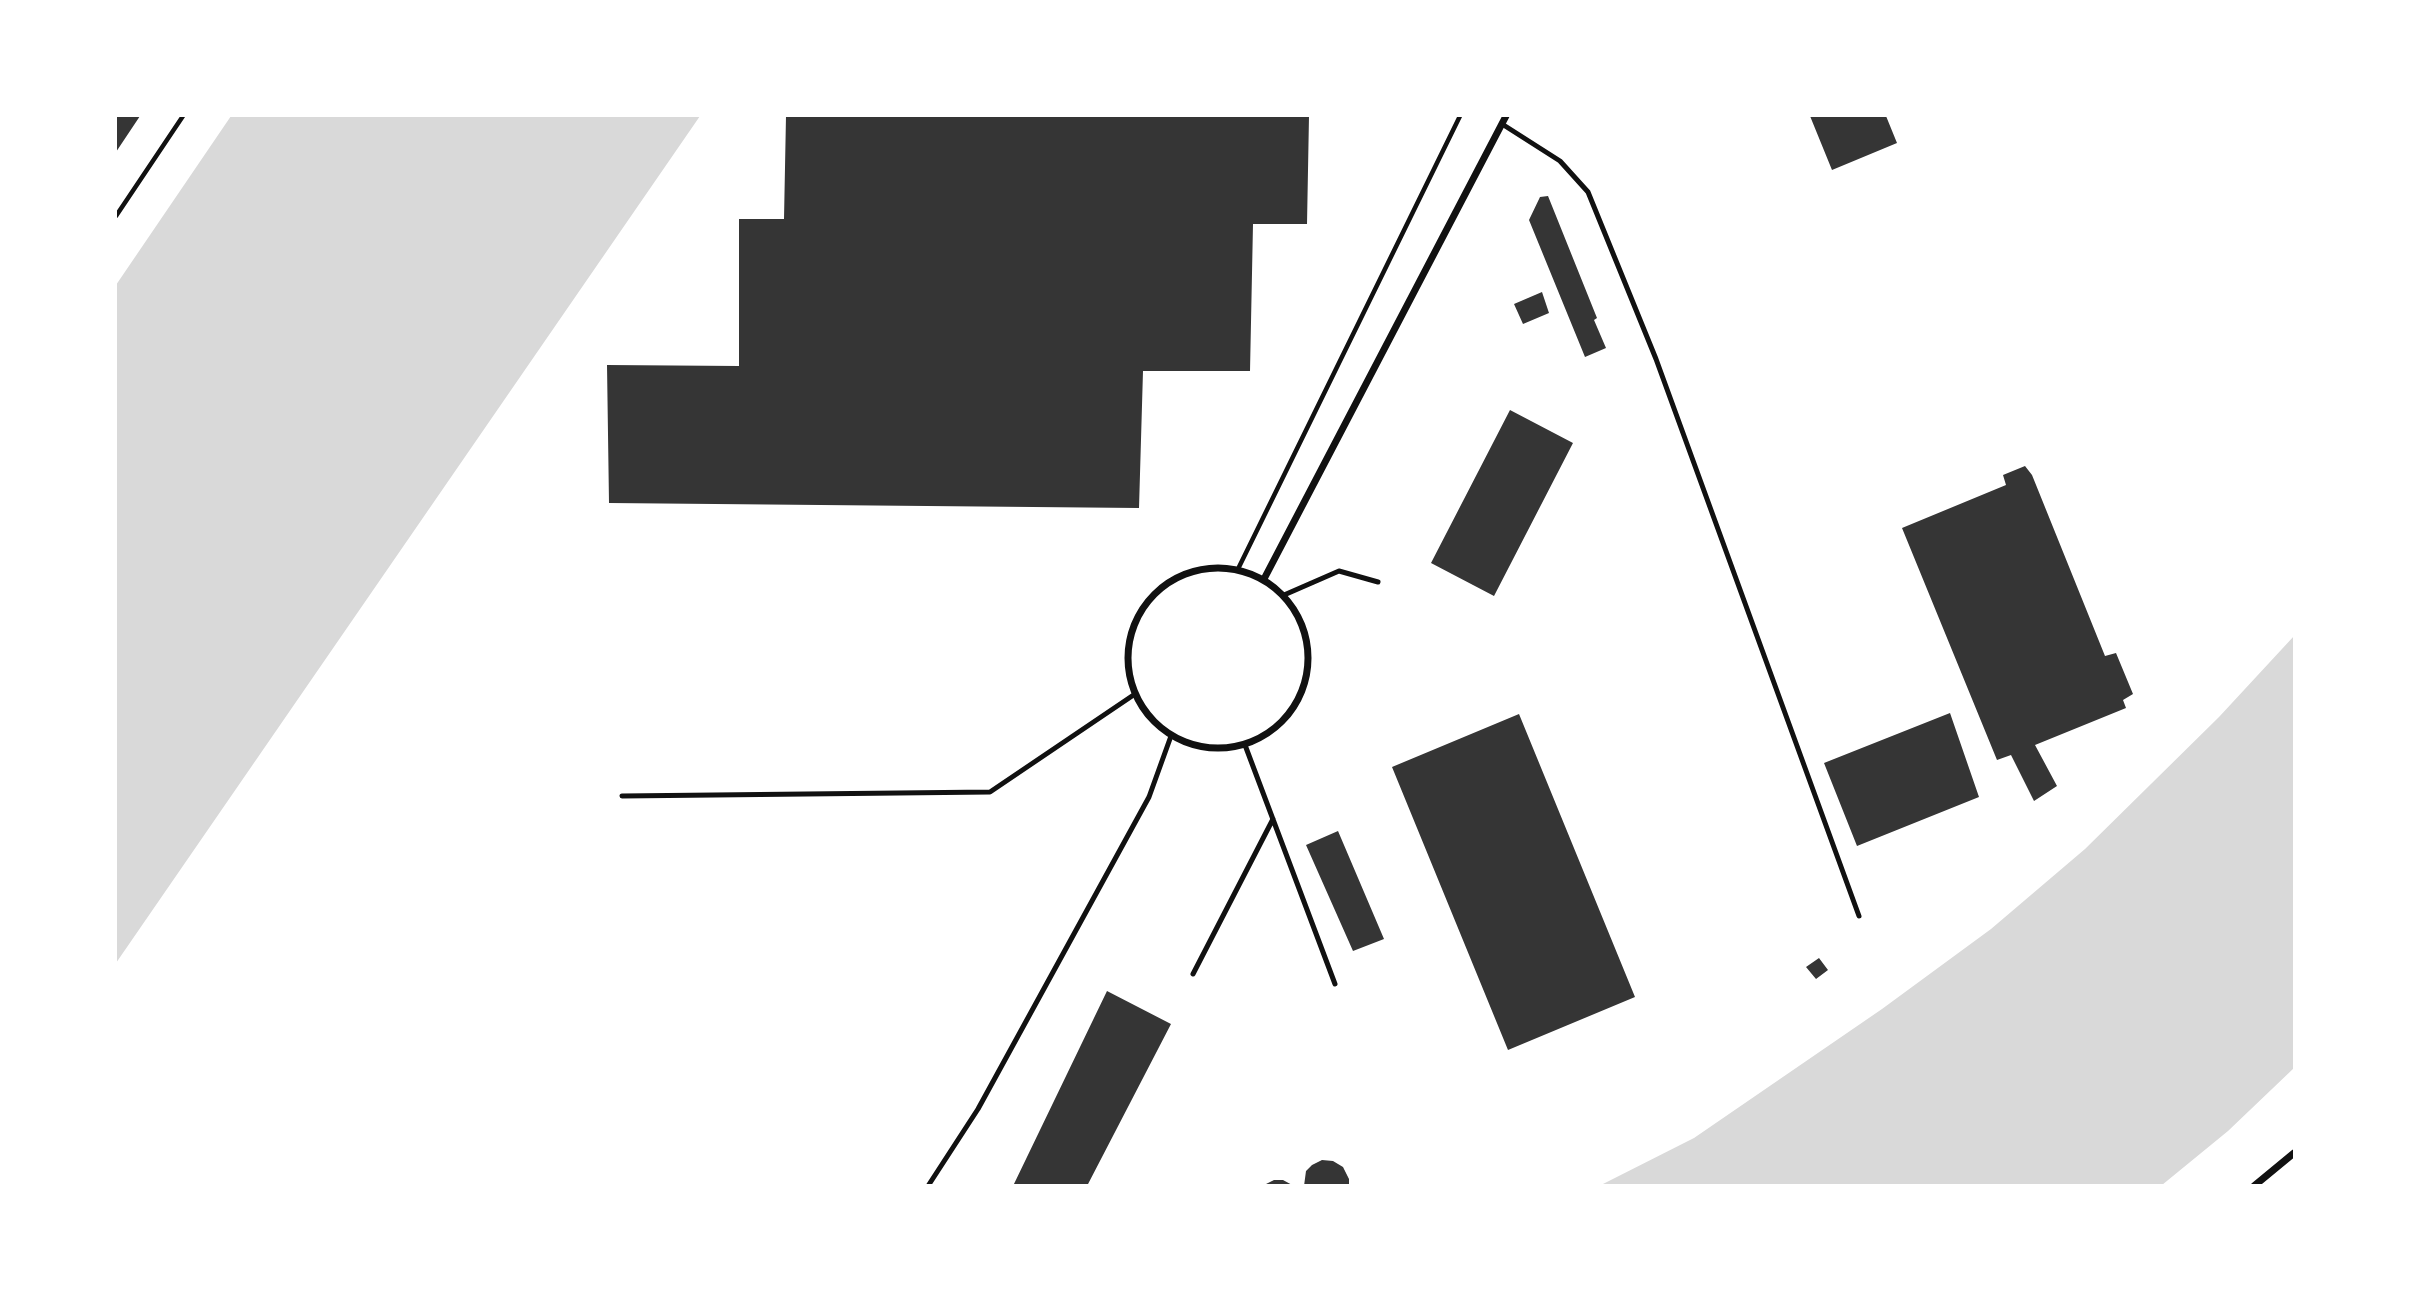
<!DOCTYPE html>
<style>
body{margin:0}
#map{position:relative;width:2410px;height:1301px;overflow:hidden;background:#fff;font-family:"Public Sans",sans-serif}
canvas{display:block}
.frame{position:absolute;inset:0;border:117px solid #fff;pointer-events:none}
</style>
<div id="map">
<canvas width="2410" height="1301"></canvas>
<div class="frame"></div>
</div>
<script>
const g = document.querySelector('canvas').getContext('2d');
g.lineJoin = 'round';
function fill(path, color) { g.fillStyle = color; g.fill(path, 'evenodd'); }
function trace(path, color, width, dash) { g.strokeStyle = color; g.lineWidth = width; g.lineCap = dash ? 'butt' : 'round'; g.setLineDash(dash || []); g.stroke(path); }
const water = new Path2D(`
 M231,116h469l-584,847v-678z
 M2294,636v432l-66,63 -66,54h-561l93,-47 188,-129 109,-80 94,-80 134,-132z`);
const building = new Path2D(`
 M116,116h24l-24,36z
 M786,116h523l-2,108h-54l-3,147h-107l-4,137 -530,-5 -2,-138 132,1v-147h45z
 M1810,116h76l11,27 -65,27z
 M1548,196l49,122 -3,2 12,28 -21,9 -56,-137 11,-23z
 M1542,292l7,21 -26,11 -9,-20z
 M1510,410l63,33 -79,153 -63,-33z
 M2025,466l7,9 73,181 11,-3 17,41 -10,6 3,8 -91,37 22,41 -23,15 -23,-46 -14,5 -95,-232 104,-43 -3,-10z
 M1950,713l29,84 -122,49 -33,-83z
 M1519,714l116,283 -127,53 -116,-283z
 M1338,831l46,108 -31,12 -47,-106z
 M1819,958l9,12 -12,9 -10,-12z
 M1107,991l64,33 -84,162h-74z
 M1322,1160l11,1 10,6 6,12v7h-45l2,-15 6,-6z
 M1274,1180h9l11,6h-32z`);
const path = new Path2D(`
 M116,216l67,-100
 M1238,569l222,-453`);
const service = new Path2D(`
 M1502,124l58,37 28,31 68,167 203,557
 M1284,595l55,-24 39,11
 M1245,745l90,239
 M622,796l368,-4 145,-98
 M1193,974l80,-155
 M928,1186l50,-77 171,-312 22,-61`);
const minor = new Path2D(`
 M1128 658a90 90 0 1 1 180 0a90 90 0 1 1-180 0Z
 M1264,579l242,-463
 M2254,1186l40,-33`);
fill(water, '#d9d9d9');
fill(building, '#353535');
trace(path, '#111', 4.5);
trace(service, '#111', 5);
trace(minor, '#111', 7);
</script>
